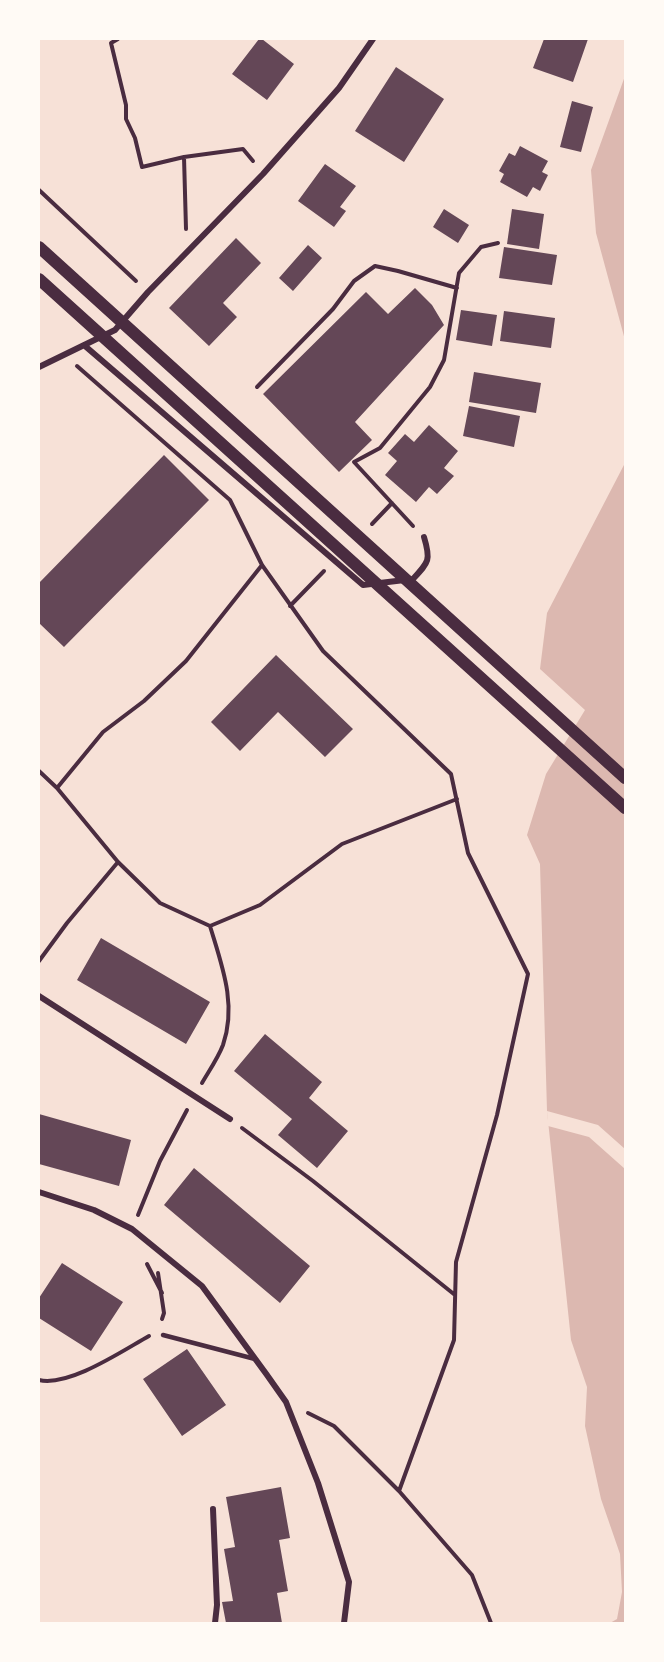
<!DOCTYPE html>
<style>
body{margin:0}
#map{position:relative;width:664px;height:1662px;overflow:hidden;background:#f7e1d7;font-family:Commissioner,sans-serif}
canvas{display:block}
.frame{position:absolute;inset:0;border:40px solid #fffaf5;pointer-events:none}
</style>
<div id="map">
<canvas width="664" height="1662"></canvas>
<div class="frame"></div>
</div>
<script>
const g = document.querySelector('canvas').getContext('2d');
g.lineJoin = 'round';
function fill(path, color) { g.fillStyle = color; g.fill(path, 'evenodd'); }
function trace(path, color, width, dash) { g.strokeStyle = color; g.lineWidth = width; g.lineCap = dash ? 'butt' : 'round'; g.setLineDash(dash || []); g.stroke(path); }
const water = new Path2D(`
 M625,76v264l-29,-107 -5,-63z
 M625,463v1160h-15l7,-4 5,-27 -2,-38 -19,-55 -16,-73 2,-39 -16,-47 -24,-229 -7,-247 -13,-29 19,-61 39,-64 -45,-41 7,-56z`);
const pier = new Path2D(`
 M547,1111l51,14 27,24v20l-36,-32 -41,-11z`);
const building = new Path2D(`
 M259,39h3l32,25 -27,36 -35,-26z
 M544,39h44l-15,43 -40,-14z
 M396,67l48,32 -40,63 -49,-31z
 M572,101l21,6 -12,45 -21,-5z
 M520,146l28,15 -6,11 6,3 -8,16 -7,-4 -6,10 -27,-15 4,-8 -5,-3 10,-18 6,3z
 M325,164l31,22 -16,21 6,4 -12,16 -36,-26z
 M444,209l25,16 -11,18 -25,-16z
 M512,209l32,5 -5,35 -32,-5z
 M236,238l25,25 -38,40 14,14 -28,29 -40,-38z
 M308,245l14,13 -29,33 -14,-13z
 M504,247l53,8 -5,30 -53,-7z
 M415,288l17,17 12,20 -89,97 17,18 -33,32 -76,-78 103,-102 22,22z
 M461,310l36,5 -5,31 -36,-6z
 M504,311l51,7 -4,30 -51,-7z
 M474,372l67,11 -5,30 -67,-11z
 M469,406l51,10 -6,31 -51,-11z
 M429,425l29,26 -14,17 10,8 -17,18 -8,-7 -13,15 -31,-27 12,-14 -9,-8 17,-19 9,8z
 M164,455l45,45 -145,147 -25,-24v-40z
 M276,655l77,74 -28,28 -47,-45 -38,39 -29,-29z
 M101,938l109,64 -24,42 -109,-64z
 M265,1034l57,48 -13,16 39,33 -31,37 -39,-33 14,-16 -58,-48z
 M39,1114l92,26 -12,46 -80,-22z
 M194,1168l116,98 -30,37 -116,-98z
 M62,1263l61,39 -32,49 -52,-33v-20z
 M187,1349l39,56 -44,31 -39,-57z
 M281,1487l9,51 -11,2 9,51 -11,2 5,30h-56l-4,-21 11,-1 -9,-52 11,-2 -9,-50z`);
const path = new Path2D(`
 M118,39l-7,4 15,62v14l9,19 7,29 42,-10 59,-8 10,12
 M184,157l2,72
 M39,190l97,91
 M77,366l153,134 32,65 61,86 128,123 17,79 60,121 -31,141 -41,147 -2,78 -55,151
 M257,387l76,-78 21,-28 21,-15 23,5 59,17
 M372,524l20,-21
 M413,526l-59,-64 26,-14 50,-61 14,-27 15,-87 22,-26 17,-4
 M290,606l34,-35
 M39,771l18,17 61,74 42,41 50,23 50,-21 82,-61 115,-45
 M57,788l46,-56 41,-31 42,-40 76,-96
 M39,961l28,-38 51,-61
 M202,1083c7,-12 16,-25 21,-38 14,-41 -1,-79 -13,-119
 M242,1128l71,53 142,114
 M138,1215l22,-54 27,-51
 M147,1264l15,29
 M158,1273l6,40 -2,6
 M39,1380c30,7 83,-29 110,-44
 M308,1413l26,13 65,65 73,84 19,48`);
const service = new Path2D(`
 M163,1335l92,24`);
const minor = new Path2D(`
 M85,346l278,239 50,-6c16,-17 18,-19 11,-42
 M39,367l76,-37 33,-38 115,-118 76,-86 34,-49
 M39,996l191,123
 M39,1192l55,18 38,19 70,57 65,89 19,27 32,81 31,99 -5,41
 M213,1509l4,96 -2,18`);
const secondary = new Path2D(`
 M39,247l586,531
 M39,279l586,529`);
fill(water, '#dcb8b0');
fill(pier, '#f7e1d7');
fill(building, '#644757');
trace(path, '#4a2c40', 4);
trace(service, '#4a2c40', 4.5);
trace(minor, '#4a2c40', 6);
trace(secondary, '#4a2c40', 12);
</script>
